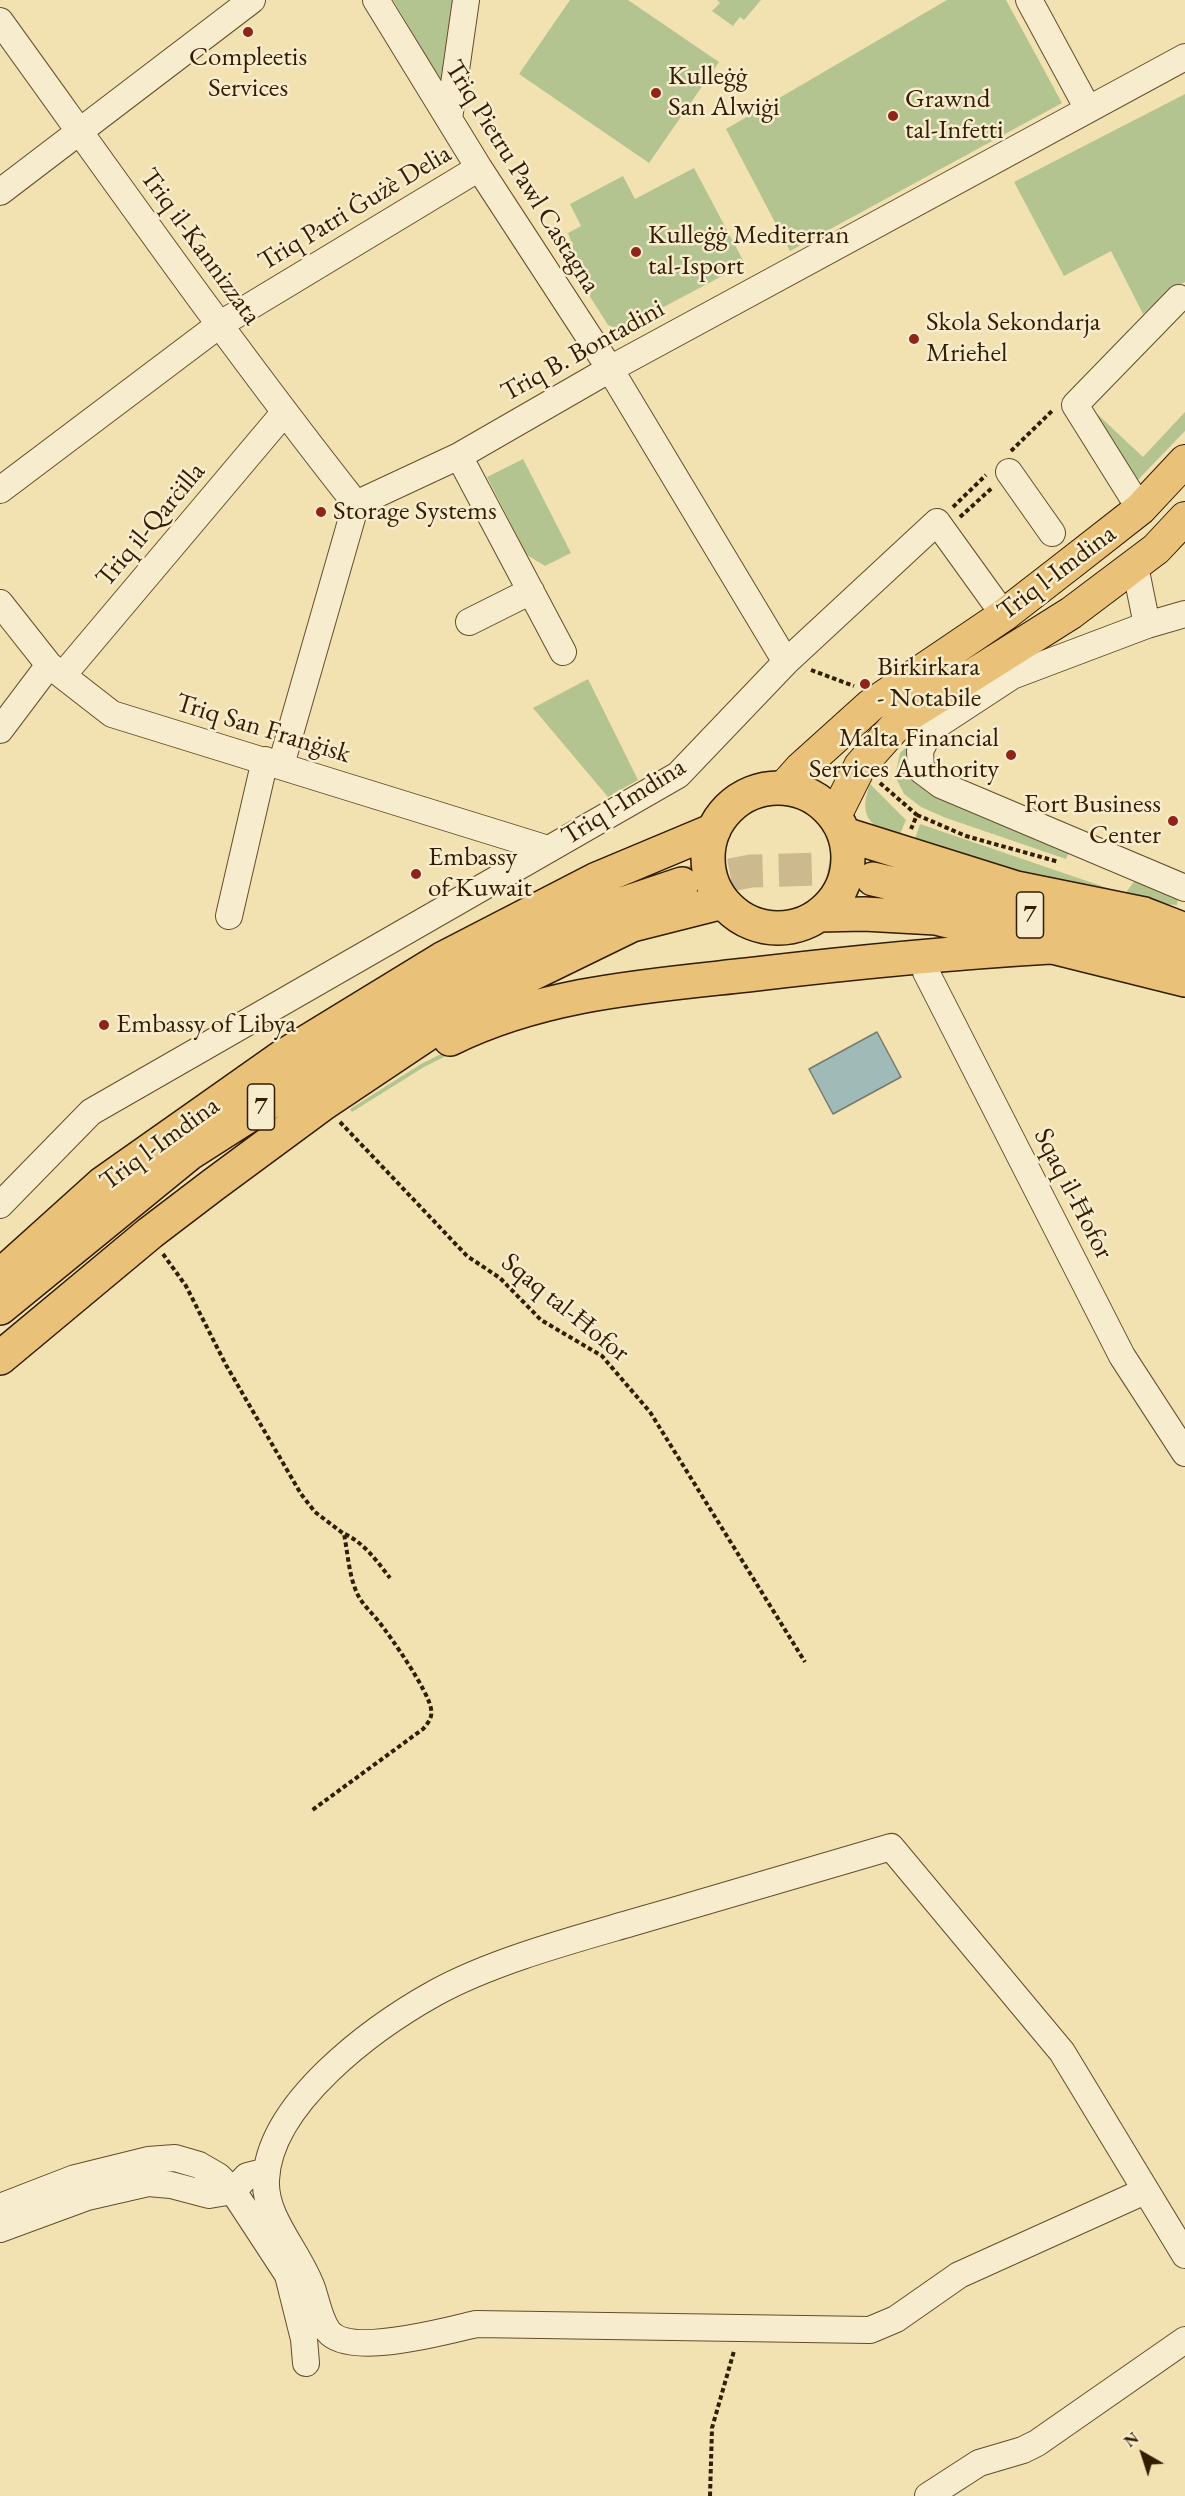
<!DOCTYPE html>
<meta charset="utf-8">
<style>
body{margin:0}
#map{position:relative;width:1185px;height:2496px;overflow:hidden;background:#f2e2b2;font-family:"EB Garamond",serif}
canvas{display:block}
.north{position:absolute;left:1113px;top:2424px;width:60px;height:60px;-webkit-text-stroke:4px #f7eccd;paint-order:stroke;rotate:321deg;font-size:16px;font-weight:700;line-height:24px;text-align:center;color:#331c00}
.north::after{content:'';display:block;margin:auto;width:21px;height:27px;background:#331c00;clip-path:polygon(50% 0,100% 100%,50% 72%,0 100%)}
</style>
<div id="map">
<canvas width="1185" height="2496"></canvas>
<div class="north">N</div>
</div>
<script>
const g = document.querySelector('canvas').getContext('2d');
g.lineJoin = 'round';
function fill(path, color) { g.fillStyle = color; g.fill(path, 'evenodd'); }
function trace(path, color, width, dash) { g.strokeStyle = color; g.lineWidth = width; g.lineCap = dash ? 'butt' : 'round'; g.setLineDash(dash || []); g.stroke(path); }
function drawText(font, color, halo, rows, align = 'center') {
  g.font = font + ' "EB Garamond",serif'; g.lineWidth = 5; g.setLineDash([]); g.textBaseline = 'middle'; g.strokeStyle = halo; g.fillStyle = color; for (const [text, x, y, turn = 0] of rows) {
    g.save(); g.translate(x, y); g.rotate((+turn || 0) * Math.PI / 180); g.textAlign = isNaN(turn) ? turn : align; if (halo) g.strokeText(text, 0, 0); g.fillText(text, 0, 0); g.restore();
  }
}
const green = new Path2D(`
 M393,0h62l-14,81z
 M570,0h58l91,62 -70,101 -130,-89z
 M717,0h44l-17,20 -4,-3 -7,9 -21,-15 8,-8z
 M947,0h59l56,103 -272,148 -64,-122z
 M1185,94v188l-19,11 -23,21 -32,-63 -47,25 -50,-94z
 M694,168l51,96 -125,66 -12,-5 -40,-63 5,-15 -5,-14 13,-7 -11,-22 53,-28 12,23z
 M1095,412l48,45 42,-45v19l-53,55 -43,-68z
 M523,459l48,94 -26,13 -18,-11 -40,-78z
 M588,679l50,101 -30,17 -75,-89z
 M923,730l-9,42 156,78 -4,9 -120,-41 -25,-11 -17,-13 -9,-18 5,-23z
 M870,784l36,36 -8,19c-29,-14 -40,-23 -28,-55z
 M920,824l205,70 10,-14 43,18 -1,7 -51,-4 -214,-53z
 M535,1021l-77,29 -34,17 -72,45 -2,-3 71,-45 34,-17z`);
const water = new Path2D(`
 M877,1032l24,45 -68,37 -24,-45z`);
const highwayTunnel = new Path2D(`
 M682,884l69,-13 67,-2 55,10`);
const path = new Path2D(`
 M1011,451l42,-41
 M953,507l33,-32
 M960,517l32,-29
 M811,670l43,16
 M880,783l37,32 -6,14
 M917,815l49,21 93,26
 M340,1122l127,134 33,22 41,42 61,36 48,56 155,250
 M163,1254l23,32 40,79 75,129 14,18 29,22c4,20 5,45 15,63 5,9 13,16 20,25 12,15 50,70 52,87 2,8 -3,14 -8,20l-112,82
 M345,1534c20,10 31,26 45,44
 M710,2496l2,-68 22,-77`);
const minor = new Path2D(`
 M376,0l103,168 131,201 176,293
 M1029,0l59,109
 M0,21c117,162 232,326 356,483
 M449,119l17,-119
 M0,192l252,-192
 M459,456l104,196
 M1009,472l43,61
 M0,490l219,-165 260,-157
 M356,504l103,-48 151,-87 575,-312
 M1140,509l-65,-104 104,-107
 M1135,566l12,59
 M0,603l49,62 63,49 436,135
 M1185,614l-38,11 -135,51 -81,53 -11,22 1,19 20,15 244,103
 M469,622l62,-31
 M63,675l221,-262
 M0,730l49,-65
 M281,765l75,-261
 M229,916l36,-156
 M924,955l2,17 196,384 63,97
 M0,1205l91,-93 587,-337 108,-113 151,-140 67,93
 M1145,2191l-186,84 -63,44 -26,11 -394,-6c-30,7 -127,34 -148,7 -8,-11 -11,-27 -15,-40 -12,-37 -49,-72 -47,-111 3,-77 108,-153 169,-187 56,-31 134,-52 196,-70 87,-25 174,-51 260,-76l171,205 123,203
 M0,2207l75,-29 73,-18 27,-2 24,7 19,11 15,15 55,84 16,64 2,24
 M0,2229l87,-32 61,-14 23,2 38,10 24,-4 14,-15 20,-5
 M928,2496l51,-33 44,-13 14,-7 148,-103`);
const major = new Path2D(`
 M783,788l17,-19 71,-64 133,-90 67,-52 69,-54 45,-48
 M835,816l25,-50 41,-46 170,-107 85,-64 29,-31`);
const highway = new Path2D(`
 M708 858a70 70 0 1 1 140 0a70 70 0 1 1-140 0Z
 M844,834l172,54 128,26 41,16
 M873,879l264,62 48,17
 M819,915l45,-1 72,4 249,62
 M450,1039c93,-46 196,-53 297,-64 101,-12 202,-22 303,-28
 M0,1276l102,-92 183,-129 157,-96 155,-80 117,-49
 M0,1308l190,-155 208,-133 146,-82 61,-28 77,-26
 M0,1358l150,-125 63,-48 111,-82 124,-83 61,-35 123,-60 91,-23`);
const markers = [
 [248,32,6,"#8f2418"],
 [656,93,6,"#8f2418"],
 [893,116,6,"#8f2418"],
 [636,252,6,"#8f2418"],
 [914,339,6,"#8f2418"],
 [321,512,6,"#8f2418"],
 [865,684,6,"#8f2418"],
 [1011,755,6,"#8f2418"],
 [1173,821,6,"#8f2418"],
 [416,874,6,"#8f2418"],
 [104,1025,6,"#8f2418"]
];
const shields = [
 [1030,915,27],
 [261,1107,27]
];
const shieldNames = [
 ["7",1030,915],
 ["7",261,1107]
];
const poiNames = [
 ["Compleetis",248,58,"center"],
 ["Services",248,89,"center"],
 ["Kulleġġ",668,77],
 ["San Alwiġi",668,108],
 ["Grawnd",905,100],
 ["tal-Infetti",905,131],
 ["Kulleġġ Mediterran",648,236],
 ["tal-Isport",648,267],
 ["Skola Sekondarja",926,323],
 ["Mrieħel",926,354],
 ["Storage Systems",333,512],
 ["Birkirkara",877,668],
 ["- Notabile",877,699],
 ["Malta Financial",999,739,"right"],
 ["Services Authority",999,770,"right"],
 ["Fort Business",1161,805,"right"],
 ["Center",1161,836,"right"],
 ["Embassy",428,858],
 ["of Kuwait",428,889],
 ["Embassy of Libya",116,1025]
];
const streetNames = [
 ["Triq Pietru Pawl Castagna",522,177,58],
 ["Triq Patri Ġużè Delia",355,208,-31],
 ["Triq il-Kannizzata",200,247,54],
 ["Triq B. Bontadini",583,351,-29],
 ["Triq il-Qarċilla",151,525,-50],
 ["Triq l-Imdina",1057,573,-37],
 ["Triq San Franġisk",263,729,17],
 ["Triq l-Imdina",624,802,-32],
 ["Triq l-Imdina",160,1144,-36],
 ["Sqaq il-Ħofor",1073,1194,63],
 ["Sqaq tal-Ħofor",565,1308,39]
];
fill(green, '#b4c491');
fill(water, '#a0bbb7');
trace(water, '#747b6e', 1.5);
trace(highwayTunnel, '#ccba8e', 33, [33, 16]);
trace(minor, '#634e2c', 28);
trace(major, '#331c00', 34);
trace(highway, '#331c00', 36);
trace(path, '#331c00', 4, [4.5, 3]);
trace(minor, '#f7eccd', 26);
trace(major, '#e9c179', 32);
trace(highway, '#e9c179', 33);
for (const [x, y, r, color] of markers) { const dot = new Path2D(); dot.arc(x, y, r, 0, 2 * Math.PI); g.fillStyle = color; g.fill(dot); trace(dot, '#f7eccd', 2); }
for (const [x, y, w] of shields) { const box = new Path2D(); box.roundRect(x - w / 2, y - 23, w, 46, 4.5); g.fillStyle = '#f7eccd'; g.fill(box); trace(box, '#331c00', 1.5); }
drawText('bold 26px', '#331c00', null, shieldNames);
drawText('27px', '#331c00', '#f7eccd', poiNames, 'left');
drawText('27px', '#331c00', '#f7eccd', streetNames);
</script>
